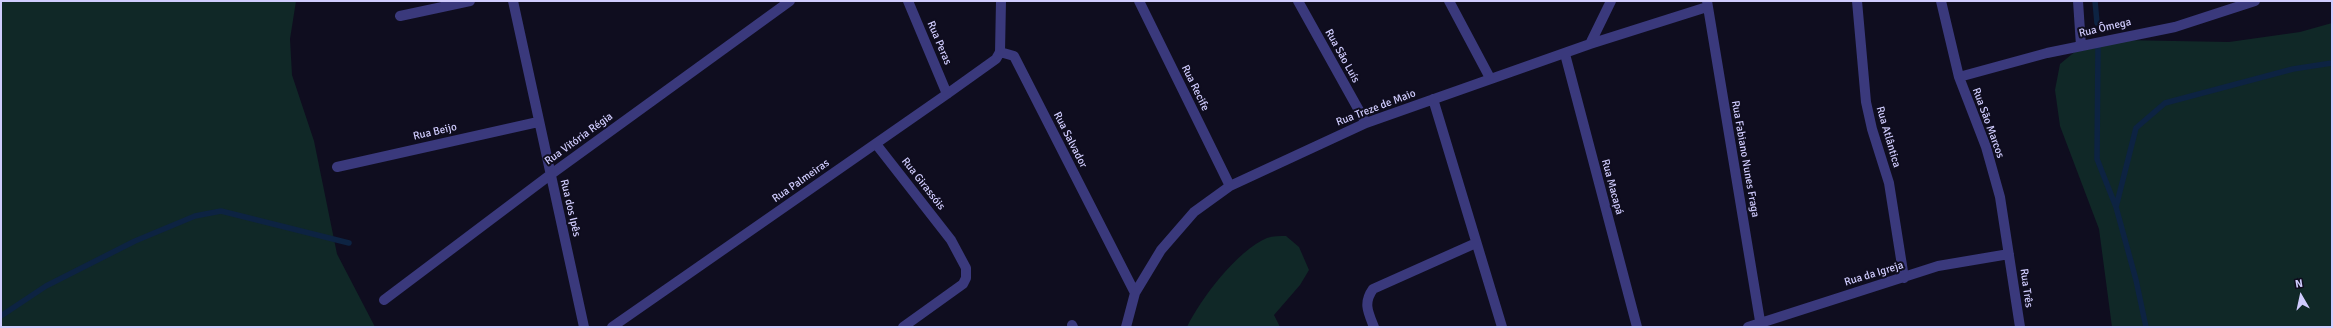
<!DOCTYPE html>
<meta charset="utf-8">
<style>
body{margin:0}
#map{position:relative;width:2333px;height:328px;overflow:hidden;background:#0f0d1f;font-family:Signika,sans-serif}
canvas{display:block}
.frame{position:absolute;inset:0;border:2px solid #d0ccfe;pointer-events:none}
.north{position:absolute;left:2281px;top:276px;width:40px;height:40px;-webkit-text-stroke:3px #0f0d1f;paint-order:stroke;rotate:351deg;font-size:11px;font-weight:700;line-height:16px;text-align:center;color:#d0ccfe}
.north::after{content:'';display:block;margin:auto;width:14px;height:18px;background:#d0ccfe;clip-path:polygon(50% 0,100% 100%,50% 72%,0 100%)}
</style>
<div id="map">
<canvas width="2333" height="328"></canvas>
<div class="frame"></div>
<div class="north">N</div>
</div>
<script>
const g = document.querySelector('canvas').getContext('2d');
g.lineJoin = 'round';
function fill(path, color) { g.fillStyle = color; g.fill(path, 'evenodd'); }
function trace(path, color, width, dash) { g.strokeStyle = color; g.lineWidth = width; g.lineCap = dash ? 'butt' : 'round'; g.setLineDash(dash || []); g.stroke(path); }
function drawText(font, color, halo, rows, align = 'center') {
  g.font = font + ' Signika,sans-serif'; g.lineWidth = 4; g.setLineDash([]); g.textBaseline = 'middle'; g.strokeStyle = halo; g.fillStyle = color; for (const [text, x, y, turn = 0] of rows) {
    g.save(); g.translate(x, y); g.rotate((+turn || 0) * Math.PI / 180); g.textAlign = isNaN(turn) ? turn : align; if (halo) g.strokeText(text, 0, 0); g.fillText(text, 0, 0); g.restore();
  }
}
const green = new Path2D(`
 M1,1h295l-6,38 2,36 22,66 23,113 38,73h-374z
 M2332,23v304h-220l-13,-98 -39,-103 -5,-36 5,-26 23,-19 36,-5 110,2 71,-10z
 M1286,236l13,11 10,23 -9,15 -26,30 6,12h-93c14,-29 50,-76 80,-89 6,-2 13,-2 19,-2z`);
const stream = new Path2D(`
 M2095,1l2,22
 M2098,47l-1,112 19,48 20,73 10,47
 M2116,207l20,-79 29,-25 128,-34 39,-6
 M1,316l45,-30 89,-45 60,-25 26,-5 128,32`);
const minor = new Path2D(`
 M513,1l71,326
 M908,1l39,93
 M1139,1l91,185
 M1298,1l68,122
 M1449,1l41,77
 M1707,1l53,320 3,6
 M1857,1l9,101 6,27 17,54 15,95
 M1941,1l18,76 27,70 14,50 20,130
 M2078,1l3,45
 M400,16l70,-15
 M1590,44l21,-43
 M1000,52l14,4 121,237
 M1000,52l1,-51
 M1565,54l72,273
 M1959,77l88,-24 128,-26 80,-26
 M1433,99l69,228
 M876,144l75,96 15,28v10l-3,6 -60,43
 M337,167l201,-45
 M384,300l166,-125 240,-174
 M1072,325l1,2
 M612,327l335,-233 49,-35 4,-7
 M1126,327l9,-34 26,-43 33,-38 36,-26 136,-63 224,-79 117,-37
 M1374,327c-6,-15 -11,-24 -1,-38l103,-46
 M1748,327l190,-61 71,-12`);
const streetNames = [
 ["Rua Ômega",2105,28,-13],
 ["Rua Peras",939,43,67],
 ["Rua São Luís",1342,56,61],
 ["Rua Recife",1195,88,64],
 ["Rua Treze de Maio",1376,108,-21],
 ["Rua São Marcos",1988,123,70],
 ["Rua Beijo",435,132,-13],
 ["Rua Atlântica",1888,137,74],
 ["Rua Vitória Régia",579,139,-36],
 ["Rua Salvador",1070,140,63],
 ["Rua Fabiano Nunes Fraga",1745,159,80],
 ["Rua Palmeiras",801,181,-35],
 ["Rua Girassóis",923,184,52],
 ["Rua Macapá",1612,187,75],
 ["Rua dos Ipês",570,208,77],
 ["Rua da Igreja",1874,274,-17],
 ["Rua Três",2026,288,82]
];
fill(green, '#102827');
trace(stream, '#0d2342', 5.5);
trace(minor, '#3a397c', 10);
drawText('11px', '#d0ccfe', '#0f0d1f', streetNames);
</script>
